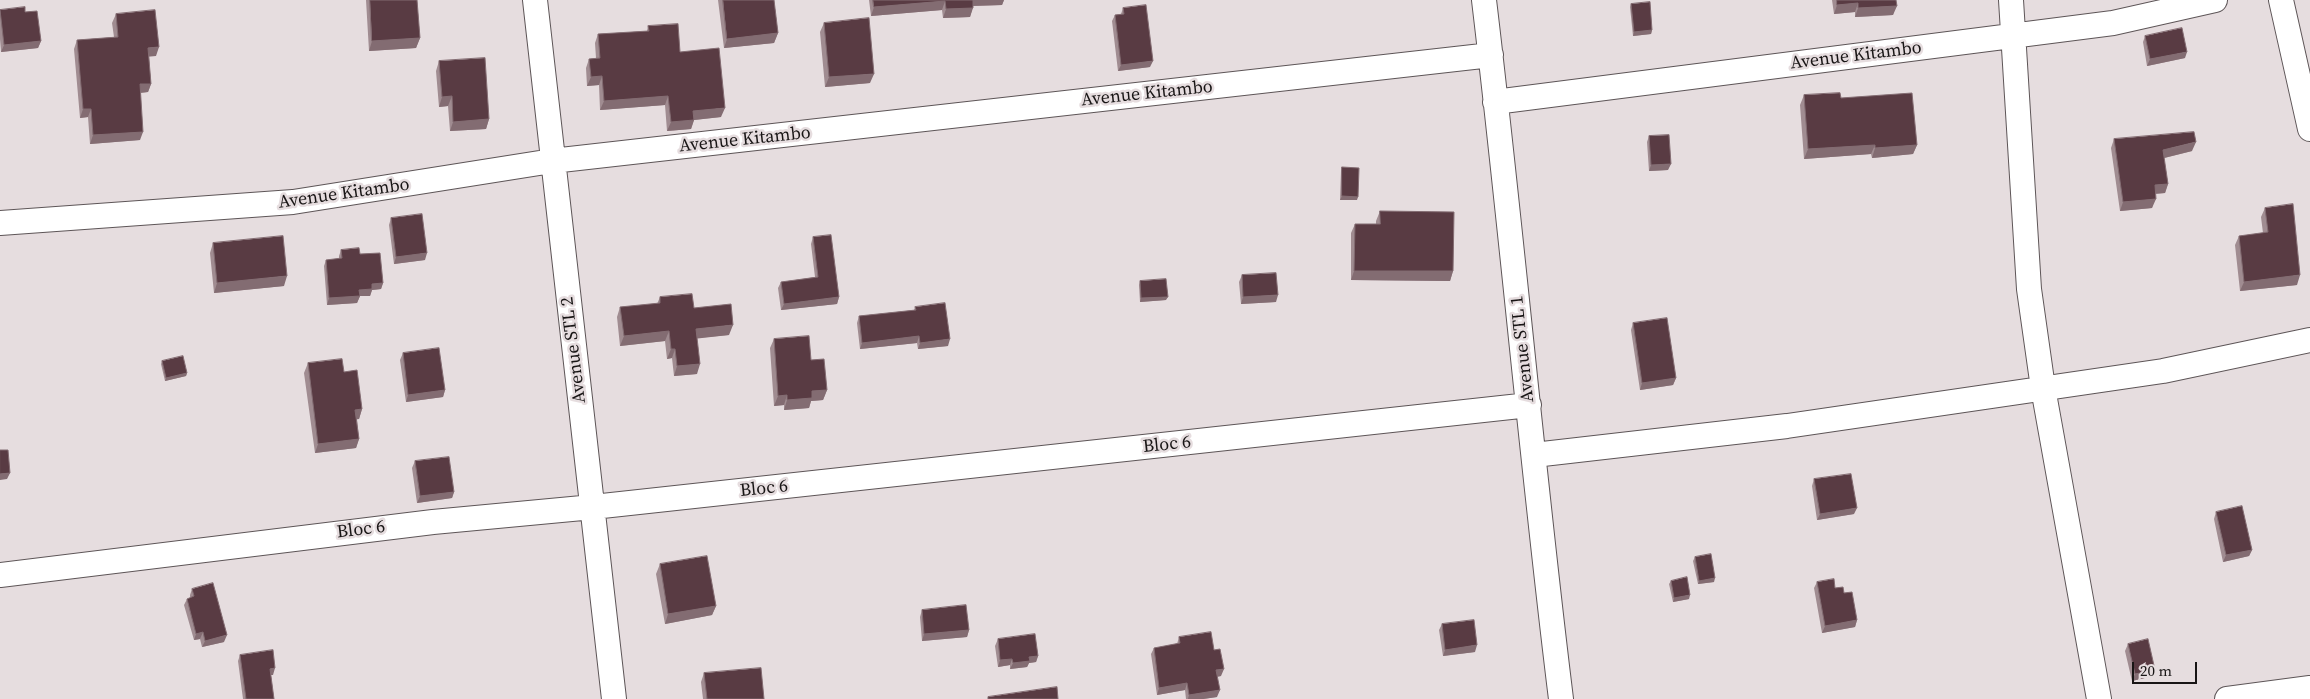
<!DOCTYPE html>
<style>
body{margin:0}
#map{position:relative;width:2310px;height:699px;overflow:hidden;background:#e6dddf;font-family:"Source Serif 4",serif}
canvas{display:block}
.scale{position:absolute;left:2132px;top:662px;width:65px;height:22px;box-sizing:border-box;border:2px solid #181515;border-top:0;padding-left:6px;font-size:15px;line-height:18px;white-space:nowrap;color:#181515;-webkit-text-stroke:4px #e6dddf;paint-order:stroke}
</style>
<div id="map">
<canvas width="2310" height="699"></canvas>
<div class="scale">20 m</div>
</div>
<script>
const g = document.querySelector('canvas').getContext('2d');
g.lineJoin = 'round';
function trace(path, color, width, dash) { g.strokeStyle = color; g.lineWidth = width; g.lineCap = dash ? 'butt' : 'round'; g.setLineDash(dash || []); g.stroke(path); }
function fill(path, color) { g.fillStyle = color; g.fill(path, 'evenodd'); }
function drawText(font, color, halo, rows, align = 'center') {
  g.font = font + ' "Source Serif 4",serif'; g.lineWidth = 5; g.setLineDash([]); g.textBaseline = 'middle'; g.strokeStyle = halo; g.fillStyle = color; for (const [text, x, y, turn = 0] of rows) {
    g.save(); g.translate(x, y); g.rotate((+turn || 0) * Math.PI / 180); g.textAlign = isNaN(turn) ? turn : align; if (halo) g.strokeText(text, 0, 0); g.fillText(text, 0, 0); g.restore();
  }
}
const minor = new Path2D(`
 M535,0l79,699
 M1484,0c28,233 48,466 77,699
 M2011,0l18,289 14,99 56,311
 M2281,0l29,129
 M1495,102l618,-79 102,-23
 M0,223l293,-21 259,-41 939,-106
 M1534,455l253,-29 376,-55 147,-31
 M0,575l433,-53 160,-15 936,-102
 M2227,699l83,-11`);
const wall = new Path2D(`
 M366,0h51l3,38 -4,10 -47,3z
 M718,0h56l4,33 -4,10 -50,5z
 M869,0h135l-2,5 -29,1 -3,11 -27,1 -1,-8 -71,6z
 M1832,0h64l-3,15 -38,2v-5l-21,2z
 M1631,4l21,26 -1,4 -18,2 -3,-29z
 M1123,8l27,59 -32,4 -6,-50 3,-6 6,-1z
 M0,10l25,2 16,29 -3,7 -37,4 -1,-13z
 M116,14l40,42h-7l2,28 -3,8 -7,1 -1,47 -50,4 -2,-27 -8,1 -6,-69 3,-9 37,-3 -2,-14z
 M824,23l46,60 -45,4 -5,-55z
 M648,26l32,26 41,65 -27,3 -3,9 -24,2 -2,-26 -65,5 -1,-25 -12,1 -1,-18 3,-9 7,-1 -1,-15 3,-9 49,-3z
 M2145,36l40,22 -38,8 -4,-24z
 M439,61l50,58 -3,10 -36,2 -2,-25 -9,1 -3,-36z
 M1804,95l37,3 76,47 -4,9 -41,4 -1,-4 -67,5 -4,-54z
 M1649,136l19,34 -19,1 -2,-29z
 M2114,139l78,12 -28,7 4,26 -3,9 -10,1 -3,14 -32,3 -9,-63z
 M1342,167l15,33h-17l1,-29z
 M2265,208l32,77 -57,6 -5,-46 4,-9 24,-3 -2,-16z
 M1380,211l73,60 -3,10 -99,-1v-47l4,-9h21v-3z
 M391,218l34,42 -31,4 -5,-39z
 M813,237l26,60 -2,7 -56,6 -3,-22 3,-6 34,-5 -4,-33z
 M213,243l71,43 -70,7 -4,-40z
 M341,250l19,4 23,29 -2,6 -9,1 -2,6h-10l-3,7 -30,2 -3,-39 2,-6 13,-1v-3z
 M1242,275l34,27 -35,2 -2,-22z
 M1140,281l26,19 -26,2 -1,-17z
 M660,297l34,11 35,27 -32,3v36l-23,2 -2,-18 -5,1 -2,-18 -45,5 -3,-29 3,-10 37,-3z
 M915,307l33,39 -30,3 -1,-6 -57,6 -3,-26 2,-7 55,-6z
 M1633,323l43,55 -3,7 -33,5 -9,-60z
 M774,339l37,21 16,30 -4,10 -12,1 -2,7 -25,2v-5l-10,1 -4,-58z
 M403,353l42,37 -2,7 -37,5 -6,-42z
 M162,361l25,12 -1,3 -21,5 -4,-17z
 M308,363l36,9 18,37 -3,10h-2l2,20 -3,9 -41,5 -11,-80z
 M415,461l39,31 -2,6 -35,5 -5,-35z
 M1814,479l40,35 -37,6 -5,-34z
 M2216,512l36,38 -3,6 -26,6 -9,-43z
 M1695,557l19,25 -16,2 -5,-23z
 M660,564l56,42 -4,9 -47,9 -9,-50z
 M1671,581l18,18 -16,3 -4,-18z
 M1817,582l18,6 9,5 13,27 -2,7 -33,6 -8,-45z
 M192,589l32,53 -22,5 -2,-8 -6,1 -10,-35 3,-6 3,-1v-3z
 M922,610l47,20 -2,7 -45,4 -2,-24z
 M1442,624l33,28 -32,4 -4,-26z
 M1179,637l35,13 7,26 -4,1v20l-14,2h-17l-1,-9 -28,5 -6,-41 3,-6 23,-4z
 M998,639l40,17 -2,6 -7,1 -2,4 -17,2v-4l-12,2 -3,-21z
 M2128,644l25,32 -21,5 -7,-30z
 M240,655l33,20h-2l3,24h-31l-5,-38z
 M704,673l60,26h-61l-2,-17z`);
const shadedWall = new Path2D(`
 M972,0h32l-2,5 -33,1z
 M945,1l-3,9 -71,6 3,-9z
 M1858,3l-3,9 -21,2 3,-9z
 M1897,6l-4,9 -38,2 3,-9z
 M973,8l-3,9 -27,1 3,-9z
 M1652,30l-1,4 -18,2 1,-4z
 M778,33l-4,10 -50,5 3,-9z
 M420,38l-4,10 -47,3 3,-10z
 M41,41l-3,7 -37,4 3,-7z
 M159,47l-3,9 -11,1 3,-9z
 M2187,52l-2,6 -38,8 3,-7z
 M1153,61l-3,6 -32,4 3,-6z
 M874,74l-4,9 -45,4 4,-10z
 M602,76l-3,9 -12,1 4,-9z
 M140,84h11l-3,8 -11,1z
 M452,96l-4,10 -9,1 3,-10z
 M668,96l-3,9 -65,5 4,-9z
 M725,108l-4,9 -27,3 -3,9 -24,2 4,-9 22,-11z
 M83,109h8l-3,8 -8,1z
 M489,119l-3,10 -36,2 3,-9z
 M143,132l-3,8 -50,4 3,-9z
 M2196,142l-4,9 -32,8 3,-9z
 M1875,145l-4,9 -67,5 4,-10z
 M1917,145l-4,9 -41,4 3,-10z
 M1671,164l-3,6 -19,1 2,-6z
 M2168,184l-3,9 -14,1 4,-9z
 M1342,196l16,1 -1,3h-17z
 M2156,199l-4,9 -32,3 3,-9z
 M427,253l-2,7 -31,4 2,-7z
 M1354,271h99l-3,10 -99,-1z
 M2300,275l-3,10 -57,6 4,-9z
 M287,276l-3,10 -70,7 3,-10z
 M383,283l-2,6 -9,1 -2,6h-10l-3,7 -30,2 2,-7 30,-8 13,-6z
 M1278,295l-2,7 -35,2 2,-7z
 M839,297l-2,7 -56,6 3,-6z
 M1168,297l-2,3 -26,2 1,-4z
 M733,325l-4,10 -36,4 3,-10z
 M669,331l-4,10 -45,5 4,-10z
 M919,336l-2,7 -57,6 2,-6z
 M950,339l-2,7 -30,3 2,-6z
 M671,349h4l-3,9 -5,1z
 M700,364l-3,10 -23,2 3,-10z
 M187,373l-1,3 -21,5 1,-3z
 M1676,378l-3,7 -33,5 2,-7z
 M445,390l-2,7 -37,5 2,-7z
 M827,390l-4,10 -12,1 -2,7 -25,2 3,-10 25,-9z
 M787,395l-3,10 -10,1 4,-10z
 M362,409l-3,10 -7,1 3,-10z
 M359,439l-3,9 -41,5 3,-9z
 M10,473l-3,6 -7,1v-6z
 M454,492l-2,6 -35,5 3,-7z
 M1857,508l-3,6 -37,6 3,-6z
 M2252,550l-3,6 -26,6 3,-7z
 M1715,578l-1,4 -16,2 1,-3z
 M1690,595l-1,4 -16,3 1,-4z
 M716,606l-4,9 -47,9 3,-10z
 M1857,620l-2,7 -33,6 3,-7z
 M969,630l-2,7 -45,4 2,-7z
 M203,632l-3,7 -6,1 2,-6z
 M227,635l-3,7 -22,5 3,-6z
 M1477,645l-2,7 -32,4 2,-6z
 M1038,656l-2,6 -7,1 -2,4 -17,2 3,-6 16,-6z
 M1012,659l-2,6 -12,2 2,-7z
 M275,668l-2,7h-6l3,-6z
 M1224,669l-3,7 -7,1 2,-7z
 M2155,670l-2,6 -21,5 3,-7z
 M1187,683l-2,7 -28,5 2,-7z
 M1220,690l-3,7 -14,2h-15l1,-4z`);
const building = new Path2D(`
 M370,0h47l3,38 -48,3z
 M723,0h51l4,33 -51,6z
 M873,0h100v8l-27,1 -1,-8 -71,6z
 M1837,0h59l1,6 -39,2v-5l-21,2z
 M1650,2l2,28 -18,2 -3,-28z
 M1146,5l7,56 -32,4 -6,-50 9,-1 -1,-6z
 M25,7v5l12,-1 4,30 -37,4 -4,-35z
 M155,10l4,37 -11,1 3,36h-11l3,48 -50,3 -2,-26h-8l-6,-69 41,-3 -2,-23z
 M869,18l5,56 -45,3 -5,-54z
 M678,24l2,28 39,-4 6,60 -32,3 1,9 -23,2 -3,-26 -64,5 -2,-25 -11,1 -2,-18 11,-1 -2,-24 51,-3 -1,-5z
 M2182,28l5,24 -37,7 -5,-23z
 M485,58l4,61 -36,3 -1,-26 -10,1 -3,-36z
 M1840,93l1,5 71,-5 5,52 -42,3v-3l-67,4 -4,-54z
 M2194,132l2,10 -33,8 5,34 -13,1 1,14 -33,3 -9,-63z
 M1669,135l2,29 -20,1 -2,-29z
 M1342,167l17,1 -1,29 -16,-1z
 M2293,204l7,71 -56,7 -5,-46 29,-4 -3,-24z
 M1380,211l74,1 -1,59h-99l1,-47h25z
 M422,214l5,39 -31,4 -5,-39z
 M831,235l8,62 -55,7 -3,-22 37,-5 -5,-40z
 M283,236l4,40 -70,7 -4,-40z
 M359,248l1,6 20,-1 3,30 -11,1v5l-13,1 1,6 -31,2 -3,-38 16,-2 -1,-8z
 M1276,273l2,22 -35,2 -1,-22z
 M1166,279l2,18 -27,1 -1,-17z
 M692,294l2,14 37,-4 2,21 -37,4 4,35 -23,2 -2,-17h-4l-2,-18 -45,5 -4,-29 40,-4v-6z
 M945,303l5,36 -30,4 -1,-7 -57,7 -3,-27 57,-6 -1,-3z
 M1667,318l9,60 -34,5 -9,-60z
 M809,336l2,24 13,-1 3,31 -15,1v7l-25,2v-5l-9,1 -4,-57z
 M439,348l6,42 -37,5 -5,-42z
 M183,356l4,17 -21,5 -4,-17z
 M342,359l2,13 13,-2 5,39 -7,1 4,29 -41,5 -10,-81z
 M0,450h8l2,23 -10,1z
 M449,457l5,35 -34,4 -5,-35z
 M1851,474l6,34 -37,6 -6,-35z
 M2242,506l10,44 -26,5 -10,-43z
 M1711,554l4,24 -16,3 -4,-24z
 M707,556l9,50 -48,8 -8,-50z
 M1687,577l3,18 -16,3 -3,-17z
 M1834,579l1,9 8,-1 1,6 8,-1 5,28 -32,6 -8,-44z
 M213,583l14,52 -22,6 -2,-9 -7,2 -9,-35 7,-3 -2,-7z
 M966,605l3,25 -45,4 -2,-24z
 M1474,620l3,25 -32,5 -3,-26z
 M1211,632l3,18 6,-1 4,20 -8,1 4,20 -31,5 -2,-12 -28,5 -5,-40 26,-5 -1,-6z
 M1035,634l3,22 -9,1 1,4 -17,2 -1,-4 -12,1 -2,-21z
 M2148,639l7,31 -20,4 -7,-30z
 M273,650l2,18 -5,1 4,30h-28l-6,-44z
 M761,668l3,31h-57l-3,-26z
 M1057,687l1,12h-70v-2z`);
const streetNames = [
 ["Avenue Kitambo",1856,56,-7],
 ["Avenue Kitambo",1147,94,-6],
 ["Avenue Kitambo",745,140,-6],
 ["Avenue Kitambo",344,194,-8],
 ["Avenue STL 1",1523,349,-96],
 ["Avenue STL 2",574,350,-97],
 ["Bloc 6",1167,445,-6],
 ["Bloc 6",764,489,-6],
 ["Bloc 6",361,530,-7]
];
trace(minor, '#5d5557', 26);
trace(minor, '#fff', 24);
fill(wall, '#a08c91');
fill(shadedWall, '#836c72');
fill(building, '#593b43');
trace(building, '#836c72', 1);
drawText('18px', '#181515', '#e6dddf', streetNames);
</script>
